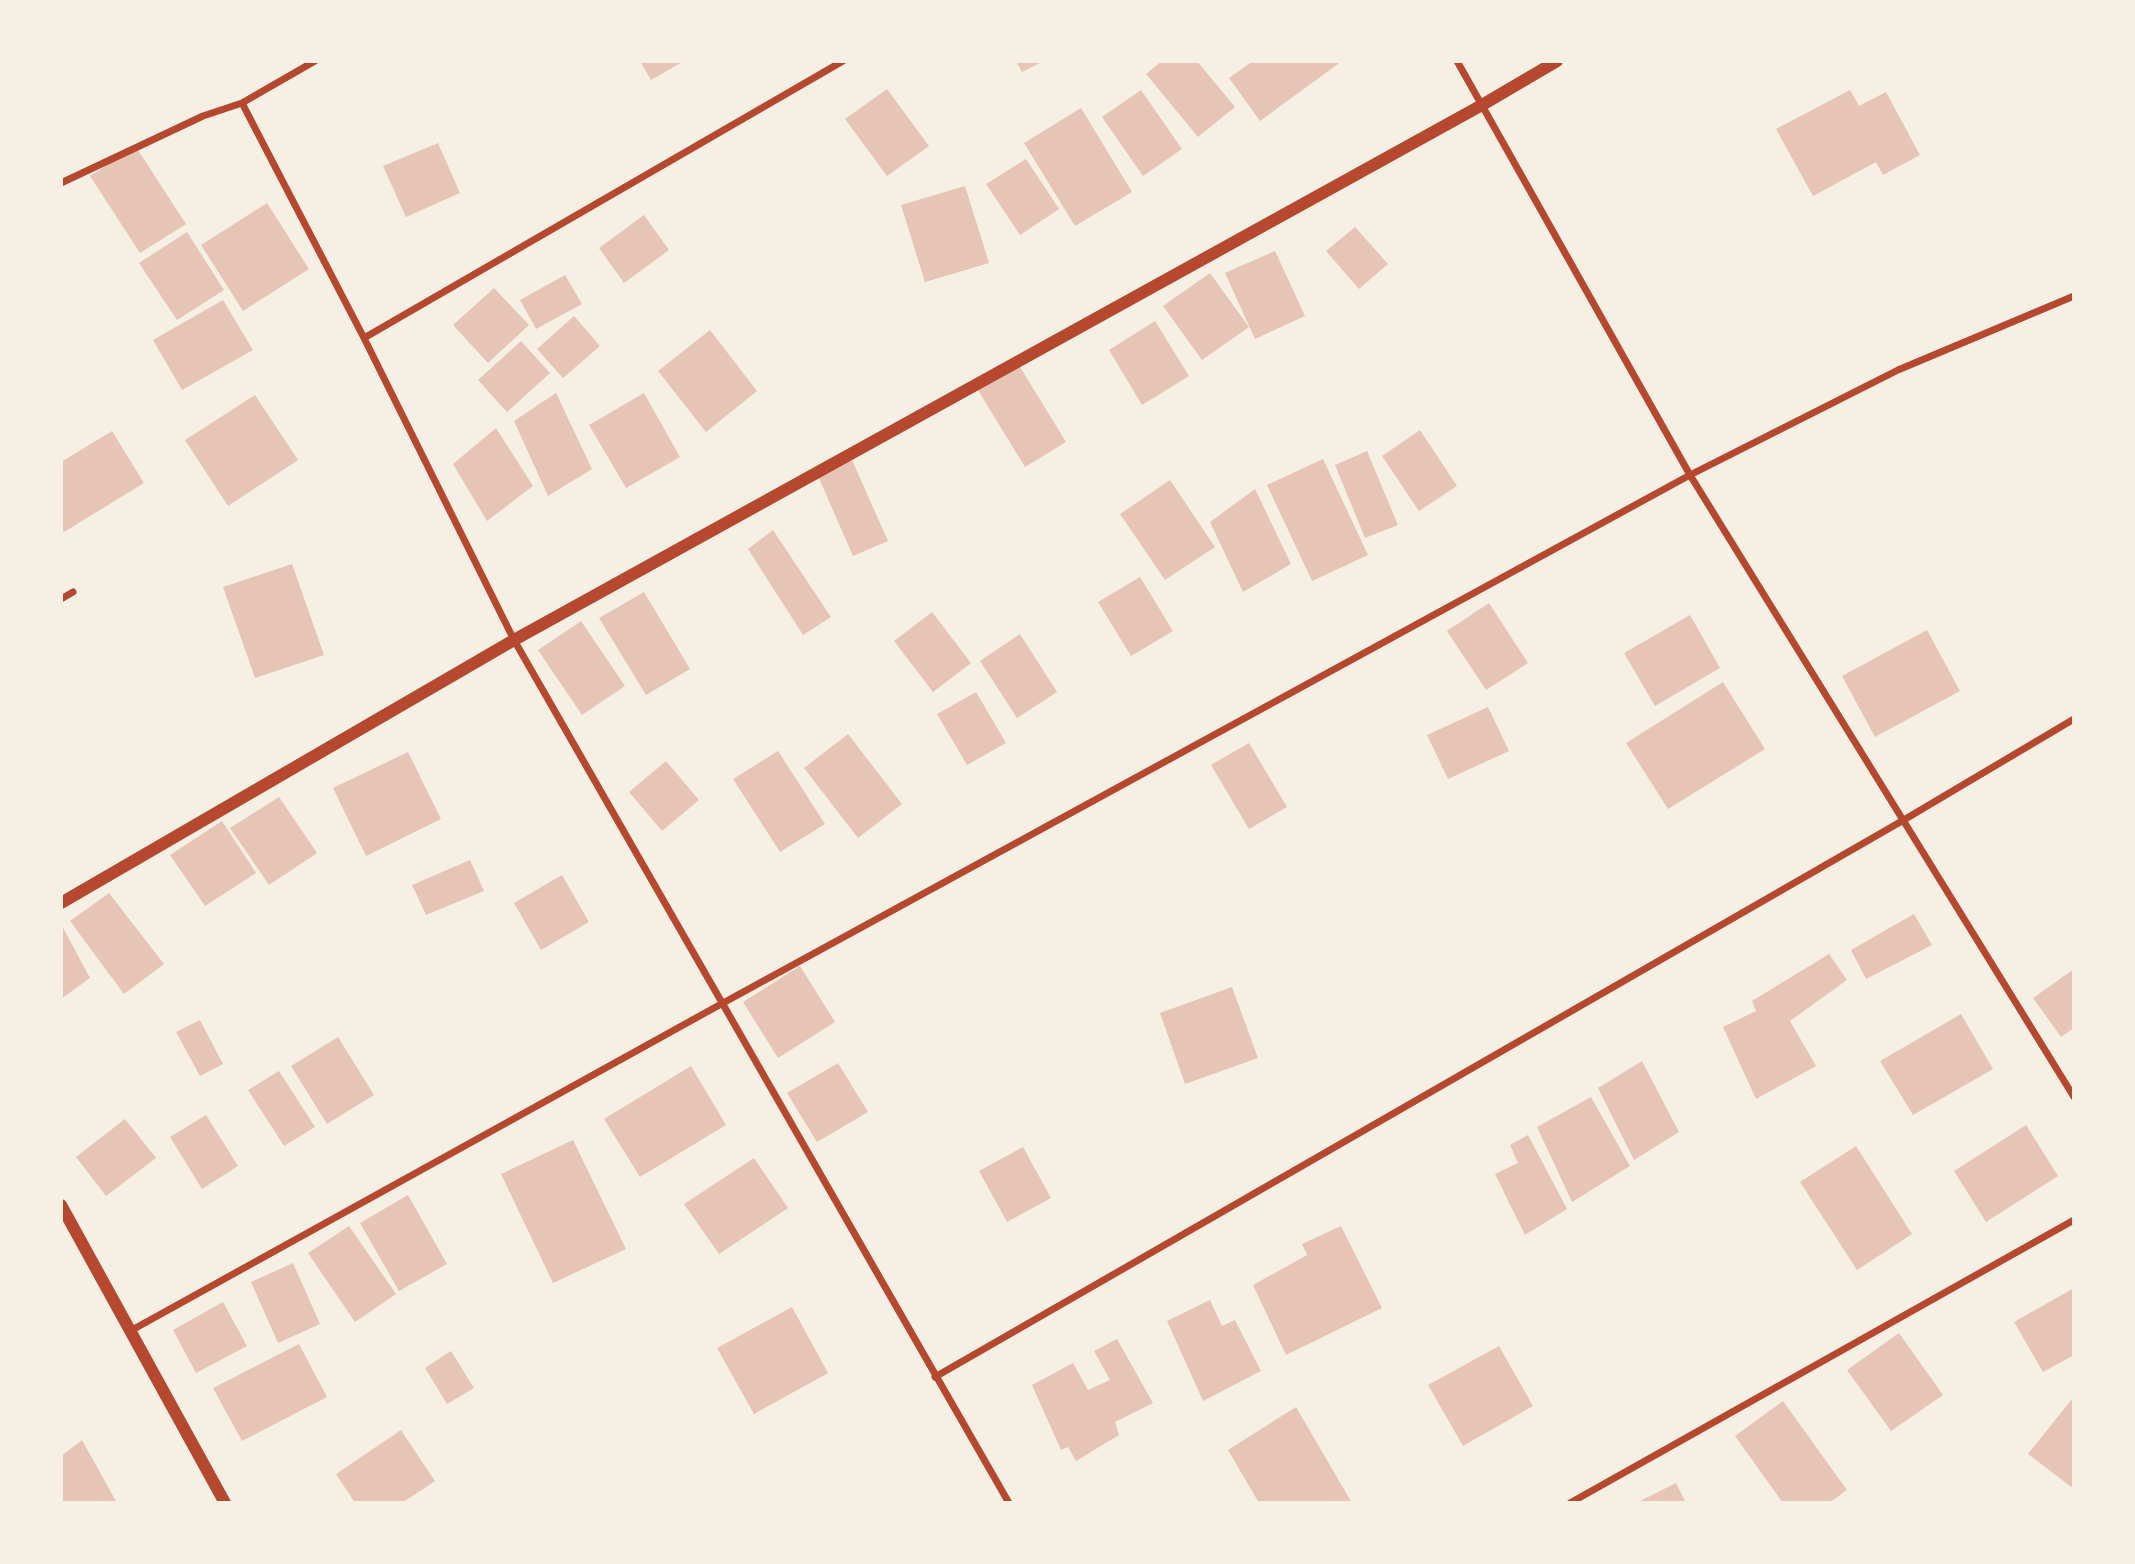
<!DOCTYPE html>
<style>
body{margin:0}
#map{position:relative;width:2135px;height:1564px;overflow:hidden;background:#f6efe4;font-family:"Archivo Narrow",sans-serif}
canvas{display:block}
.frame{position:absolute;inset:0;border:63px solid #f6efe4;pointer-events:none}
</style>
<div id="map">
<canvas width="2135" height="1564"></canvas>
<div class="frame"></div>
</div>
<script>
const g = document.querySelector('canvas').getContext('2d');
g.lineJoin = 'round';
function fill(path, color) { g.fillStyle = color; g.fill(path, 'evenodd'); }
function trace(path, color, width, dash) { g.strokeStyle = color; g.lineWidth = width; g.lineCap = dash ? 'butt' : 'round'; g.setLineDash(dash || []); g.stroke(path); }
const building = new Path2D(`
 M640,61h44l-33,19z
 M1016,61h28l-22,11z
 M1162,61h35l38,46 -37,30 -52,-63z
 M1253,61h89l-82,60 -31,-43z
 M887,89l42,57 -42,30 -42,-57z
 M1141,90l41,59 -39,27 -41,-59z
 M1850,90l9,16 27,-14 34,63 -37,20 -7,-13 -63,34 -37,-67z
 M1081,108l51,84 -57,34 -51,-83z
 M438,143l22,50 -54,24 -23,-51z
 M136,147l50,77 -46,29 -50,-77z
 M1026,159l33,50 -39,26 -34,-51z
 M965,186l24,77 -64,19 -24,-77z
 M267,203l42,66 -66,42 -42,-66z
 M644,215l25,35 -45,33 -25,-35z
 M1355,227l33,37 -29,25 -33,-38z
 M187,232l37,58 -47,30 -38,-57z
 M1275,251l30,65 -50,23 -30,-66z
 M1210,273l39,54 -47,33 -39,-54z
 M565,275l17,29 -46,25 -16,-29z
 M494,288l35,37 -41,38 -35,-38z
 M223,300l30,50 -71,40 -29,-50z
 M574,316l26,30 -37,32 -26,-29z
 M1155,321l34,55 -47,29 -33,-55z
 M710,330l47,61 -51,41 -48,-61z
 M521,341l29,32 -43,39 -29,-32z
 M1017,362l49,80 -41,25 -49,-80z
 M556,393l36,76 -44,27 -34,-75z
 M644,393l36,64 -54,31 -37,-63z
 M255,395l43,65 -70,46 -43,-66z
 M496,428l37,58 -46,35 -34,-57z
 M1420,430l37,56 -38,25 -37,-55z
 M112,431l32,52 -80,49 -3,-3v-67z
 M1367,451l31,74 -33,13 -30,-73z
 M1323,459l45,96 -56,26 -45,-96z
 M852,460l36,81 -35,15 -35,-80z
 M1170,480l45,67 -50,33 -45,-66z
 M1255,489l36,75 -48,28 -33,-70z
 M773,530l58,87 -28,18 -55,-86z
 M292,564l32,91 -69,23 -32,-91z
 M1140,577l33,54 -42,25 -33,-54z
 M644,592l46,77 -44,26 -47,-77z
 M1489,603l39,60 -42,27 -39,-59z
 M932,612l39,51 -38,29 -39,-51z
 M1690,615l30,53 -65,38 -31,-53z
 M581,621l44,65 -43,29 -44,-65z
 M1927,630l33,61 -85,46 -33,-61z
 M1020,634l37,58 -40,26 -37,-57z
 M1723,682l42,67 -97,60 -42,-66z
 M976,692l30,51 -39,22 -30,-51z
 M1488,707l21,44 -61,28 -21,-44z
 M848,734l54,70 -44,34 -54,-70z
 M1249,743l38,64 -38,22 -38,-64z
 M778,751l47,73 -45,28 -47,-73z
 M408,752l33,67 -75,37 -33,-68z
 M666,761l33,39 -37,31 -33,-39z
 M279,797l38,56 -48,32 -39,-57z
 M222,821l34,52 -51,33 -35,-51z
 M470,860l14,31 -58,24 -14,-30z
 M562,875l27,47 -48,28 -27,-47z
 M109,893l55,71 -40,30 -54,-73z
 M1914,914l18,31 -66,34 -15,-29z
 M61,924l29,54 -29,21z
 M1829,954l18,26 -57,41 26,45 -60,33 -33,-72 33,-16 -4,-10z
 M800,966l35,56 -57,36 -35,-56z
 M2074,969v59l-13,9 -28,-39z
 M1232,987l26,71 -73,26 -25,-71z
 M1961,1014l32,55 -80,46 -33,-54z
 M200,1020l23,44 -23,12 -24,-44z
 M338,1037l36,58 -47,29 -36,-58z
 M1642,1061l37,71 -45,28 -36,-72z
 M838,1063l30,49 -51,30 -30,-49z
 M691,1066l35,59 -86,52 -36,-58z
 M279,1071l36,56 -31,19 -36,-56z
 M1591,1097l39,69 -58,36 -35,-75z
 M206,1115l32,51 -36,23 -32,-52z
 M125,1119l31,39 -50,38 -30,-39z
 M2026,1125l32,51 -72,46 -32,-51z
 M1528,1135l39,74 -42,26 -30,-61 23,-11 -8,-18z
 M573,1140l53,109 -73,34 -52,-109z
 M1856,1146l56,88 -55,36 -57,-88z
 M1023,1147l28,51 -44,24 -28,-51z
 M754,1158l34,50 -69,46 -35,-50z
 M408,1195l39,69 -48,27 -39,-68z
 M349,1226l47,68 -41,28 -47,-69z
 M1341,1226l41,82 -96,47 -33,-70 54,-30 -5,-11z
 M293,1263l27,61 -42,19 -27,-61z
 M2074,1288v67l-31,17 -29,-50z
 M1210,1300l12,26 13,-6 26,51 -58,30 -36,-80z
 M223,1302l24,44 -51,27 -23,-43z
 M792,1307l36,66 -74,41 -37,-66z
 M1899,1333l44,62 -52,36 -44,-61z
 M1117,1339l36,64 -38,19 4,13 -43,26 -8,-14 -7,3 -29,-65 41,-22 15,27 22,-10 -16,-29z
 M299,1344l28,53 -85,44 -29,-53z
 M1499,1346l34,60 -70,40 -35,-61z
 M451,1351l23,37 -27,16 -22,-36z
 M2072,1399l2,1v89l-46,-35z
 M1783,1401l64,89 -18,13h-46l-48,-67z
 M1296,1407l56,96h-93l-31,-53z
 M401,1430l34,51 -33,22h-47l-19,-29z
 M82,1440l35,63h-56v-47z
 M1676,1483l10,20h-50z`);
const minor = new Path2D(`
 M1457,61l233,414 384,622
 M242,103l73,-42
 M61,183l142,-67 39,-13 122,235 150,302 495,863
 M364,338l479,-277
 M61,599l12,-7
 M132,1330l591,-327 967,-528 208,-105 176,-74
 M935,1377l967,-556 172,-102
 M1570,1503l504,-283`);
const tertiary = new Path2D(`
 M61,903l453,-263 968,-535 75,-44
 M61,1205l164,298`);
fill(building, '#e6c5b7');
trace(minor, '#b5482f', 7);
trace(tertiary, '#b5482f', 12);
</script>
